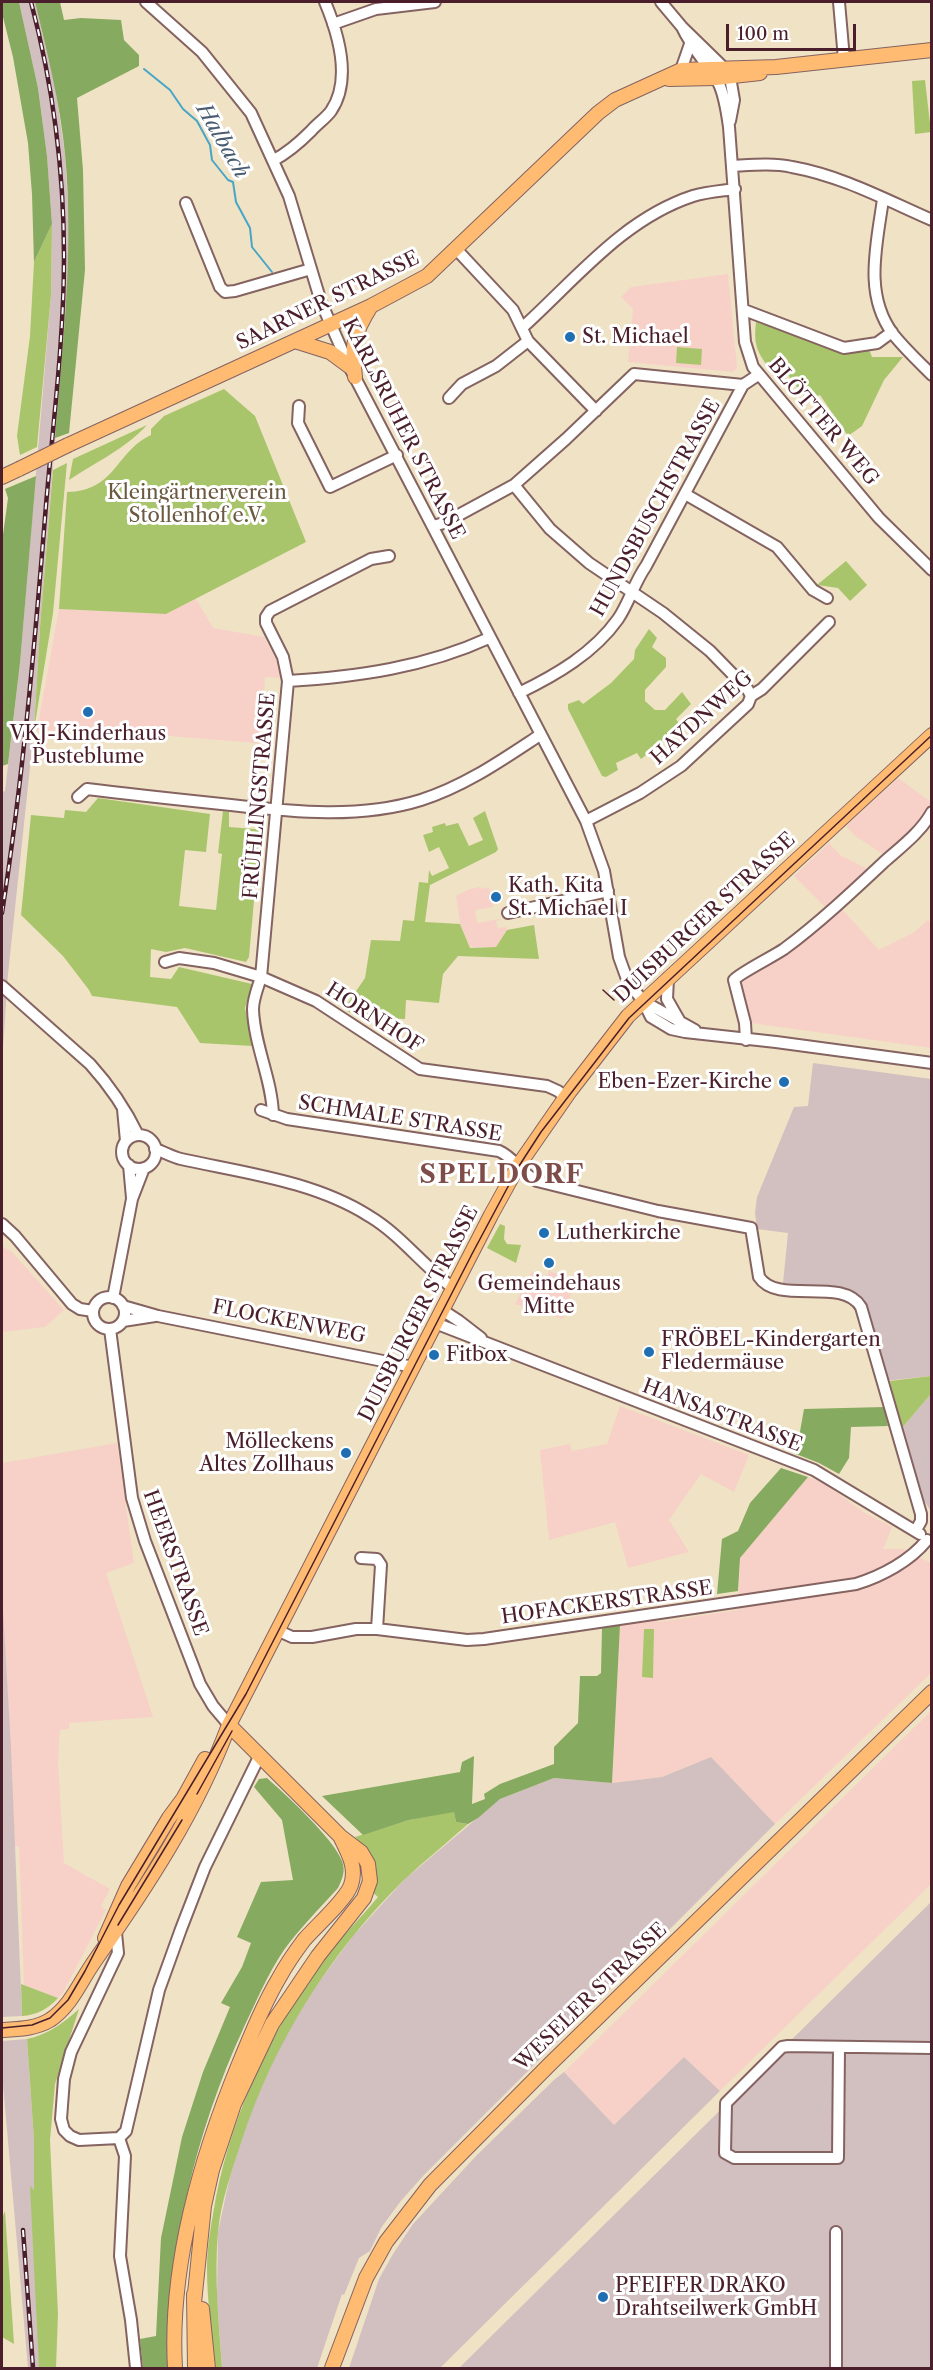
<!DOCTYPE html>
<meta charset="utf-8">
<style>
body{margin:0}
#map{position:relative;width:933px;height:2370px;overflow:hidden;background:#f0e2c5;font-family:"Libre Caslon Text",serif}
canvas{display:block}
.frame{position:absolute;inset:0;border:3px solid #4a1f2b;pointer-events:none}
.scale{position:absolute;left:726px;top:24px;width:130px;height:27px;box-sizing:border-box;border:3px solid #4a1f2b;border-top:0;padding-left:8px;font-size:18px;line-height:21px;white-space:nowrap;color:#4a1f2b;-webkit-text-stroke:4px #fff;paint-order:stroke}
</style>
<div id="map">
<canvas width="933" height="2370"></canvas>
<div class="frame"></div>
<div class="scale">100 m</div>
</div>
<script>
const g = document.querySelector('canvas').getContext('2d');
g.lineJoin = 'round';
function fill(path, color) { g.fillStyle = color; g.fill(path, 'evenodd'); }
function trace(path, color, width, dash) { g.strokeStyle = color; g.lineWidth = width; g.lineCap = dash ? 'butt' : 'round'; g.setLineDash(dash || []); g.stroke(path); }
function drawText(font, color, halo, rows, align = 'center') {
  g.font = font + ' "Libre Caslon Text",serif'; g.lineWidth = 6; g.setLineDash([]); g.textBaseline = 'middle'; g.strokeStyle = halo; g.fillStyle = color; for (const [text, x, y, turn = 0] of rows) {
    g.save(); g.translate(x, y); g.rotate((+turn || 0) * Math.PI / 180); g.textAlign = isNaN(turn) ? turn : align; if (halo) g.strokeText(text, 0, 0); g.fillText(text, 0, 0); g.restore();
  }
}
const built = new Path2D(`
 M728,274l9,94 -4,4 -105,-10 5,-53 -12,-12 10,-10z
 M196,599l17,29 51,9 12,23 4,18 -15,-1 -1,16 8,1 -5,50 -134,-11 -96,-3 22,-121 107,5z
 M898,778l33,24 -15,22 -33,30 -28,-18 -9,-10z
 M829,843l11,12 27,14 -42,38 -31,-31z
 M480,887l1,2 8,-2 4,20 -18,3 2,13 28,-5 -9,3 2,7 8,-1 1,2 -11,18h-26l-10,-24 -4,-27 14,-7z
 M841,908l38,42 34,-17 15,-13 4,5 -1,123 -180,-25 -12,-43 31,-15z
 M2,1246l10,6 52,58 -19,17 -43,5z
 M549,1271l22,7 -2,7 4,2 -10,32 -48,-15 17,-32 15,5z
 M620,1406l129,49 -15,37 -33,-18 -32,46 20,32 -61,16 -13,-46 -66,18 -9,-90 30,-6 2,7 35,-7z
 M117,1443l17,120 -28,10 47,144 -84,6v6l-9,1 -2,32 6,101 46,26 -9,17 5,4 -43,83 -5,5 -34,-13 -5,-139h-4l-13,-255v-128z
 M808,1477l15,6 42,30 27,14 -9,22h21l27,14v110l-156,151 -64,-67 -49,20 -50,6 8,-158 33,-5 6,2 79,-12 2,-52z
 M931,1711v173l-211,207 -36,-34 -70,68 -50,-53z`);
const industrial = new Path2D(`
 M19,2h16l20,83 10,69 4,70 -2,71 -27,332 -6,103 -26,244 -6,89v-271l3,-1 15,-128 31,-368 1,-71 -5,-68 -9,-68z
 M813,1063l118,16v297l-46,5 -20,-77 -6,-8 -10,-6 -66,-7 5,-50 -31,-4 -2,-16 2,-16 37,-90 14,-1z
 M931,1394v117l-12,-18 -18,-64z
 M2,1591l9,157 11,268 -20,1z
 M711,1757l64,67 -352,352 -23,26 -19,26 -11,23 -11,7 -15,37 -2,-1 -25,74h-95l-5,-71 1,-65 12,-56 21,-65 31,-70 34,-55 37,-50 52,-57 95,-80 54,-21 58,5 50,-6z
 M931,1902v466h-472z
 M27,2039l7,101v51l13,177h-19l-26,-295v-32z
 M684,2057l36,34 -280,277h-91l30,-89 14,-25 20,-30 63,-68 79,-77 9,-7 50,53z`);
const green = new Path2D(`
 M925,80l6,52 -16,2 -3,-53z
 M52,224l-1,71 -14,152 -17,8 -3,-19 13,-100 4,-74z
 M756,322l92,32 21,-5 3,8h31l-19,23 -22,46 -14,10 -28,-41 -13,5 -26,-34h-3l-4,8c-16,-20 -21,-27 -18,-52z
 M677,347l25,2 -1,16 -25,-2z
 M224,389l31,27 51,126 -140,72 -107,-5 8,-117c49,-1 48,-40 84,-57v-6l13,-13z
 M147,425c-22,24 -51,37 -78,55l4,-21z
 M67,463l-14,150 -19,117 6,-103 13,-157z
 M846,561l21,24 -17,16 -12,-13 -21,-3z
 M649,629l8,9 -5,9 14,11v9l-21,23v11l10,9h10l17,-18 9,12 -15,15 6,9 -41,31 -4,-6 -21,10 2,7 -12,7 -4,-1 -34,-67v-5l11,-4 4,4 28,-21 23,-24 1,-9z
 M98,798l112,16 -4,38 -21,-2 -6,56 37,4 6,-56 -4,-1 5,-42 6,1v15l37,3 -2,11 -6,14 -9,102 -3,5 -61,-14 -19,4 -15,-3 -1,28 21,2 8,-12 73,17 -7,24 8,38 -53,-3 -23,-36 -85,-11 -3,-6 -26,-34 -42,-41 10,-100 33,3 1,-8 21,2z
 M485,811l13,38 -2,3 -66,33 -5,37 35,2 10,24 26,-1 11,-17 27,-5 5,34 -81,-3 -15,18 -4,29 -33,-3 -1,19 -48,-2 -13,-8 21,-31 6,-38 29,1 3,-21 11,1 5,-39 9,1 1,-13 3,6 17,-8 -10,-21 -10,5 -6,-17 10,-3 -1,-5 13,-4 1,3 12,-3 11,23 14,-6 -10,-22z
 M500,1224l5,2 -1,13 3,5 14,1 -5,18 -29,-15z
 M931,1376v18l-30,35 -7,-25 -4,-23z
 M644,1629h10l-1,49 -11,-1z
 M454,1811l2,11 12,2c-21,19 -44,37 -65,57 -73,72 -129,161 -161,259 -10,30 -21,61 -24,92 -4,45 1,92 4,136h-6c-4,-32 -9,-66 -9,-99 0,-24 5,-49 9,-72 18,-89 59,-178 117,-248 14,-18 30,-34 45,-52l-6,-5 -3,-40 -14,-15 54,-17z
 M21,1984l37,14c-10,11 -21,17 -36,18z
 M79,2009l-24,75 -5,56 8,174 -2,54h-17l-9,-182 4,4v-50l-7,-101c22,-5 35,-15 52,-30z
 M5,2211l9,133 -12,-7v-119z`);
const forest = new Path2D(`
 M2,2h17l19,86 9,68 5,68 -18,38 -2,-68 -4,-51 -15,-86 -11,-44z
 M35,2h25l4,18 17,-2 40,2 3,20 15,15v11l-62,32 6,72 2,100 -16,163 -14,5c8,-94 19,-189 10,-284 -5,-52 -18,-102 -30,-152z
 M36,476l-16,187 -12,101 -6,2v-224l6,-44 -3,-9z
 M884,1407l4,19 -37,1 -2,31 -10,16 -20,-11 -23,-9 8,-45z
 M781,1468l27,9 -68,81 -2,33 -21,3 5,-55 16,-8 12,-28z
 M620,1625l-8,158 -58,-5 -54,21 -22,19 -10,6 -12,-2 -2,-10 -45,8 -46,15 -41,-39 138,-24 2,-10 12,-6 -2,48 13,-5 -1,-5 16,-10 54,-20v-17l24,-24 2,-47h17l4,-3 1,-45z
 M267,1778c20,18 66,60 75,83 4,10 0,18 -4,27 -18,20 -38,40 -54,62 -16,23 -28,52 -40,77 -50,108 -76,223 -76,341h-25l-3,-29 16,-3 5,-98 21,-101 21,-65 27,-65 -9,-4 21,-36 9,-24 -14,-6 24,-55 32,-2 -11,-60 -28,-33 5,-8z`);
const stream = new Path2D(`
 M144,69l26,21 13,19 14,12 13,24 2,15 16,20 5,2 3,20 14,26 2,19 20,25`);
const minor = new Path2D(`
 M146,2l56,50 49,61 38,83 32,106 28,64 237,455 18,50 15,86 9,25 15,19 8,16 20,12 14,3 91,10 156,21
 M661,2l21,25 41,40 7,10 4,23 -4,21
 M839,2l5,57
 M333,24l43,-15 59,-7
 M682,27c10,22 26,37 37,57 6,13 8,29 10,43l16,215 8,25 126,151 53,52
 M681,70l9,-26
 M274,160c15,-8 25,-17 37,-29 6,-7 15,-13 20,-20 21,-31 7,-78 -6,-109
 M732,166c20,-1 41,-3 60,1 50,9 94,33 140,53
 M883,199c-6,45 -20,95 10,135 12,15 26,28 39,41
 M186,203l34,84 5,5 10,-1 76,-22
 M457,250l56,60 15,31 68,70
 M744,310l100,38 33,-5 15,-11
 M523,327c53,-48 100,-108 170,-131 13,-4 28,-5 42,-7
 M449,398l13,-14 34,-18 32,-25
 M299,406l-1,17 32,64 67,-32
 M514,485l36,44 39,34 74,50 47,38 38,39 3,6
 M685,494l92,53 36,43 14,8
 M433,526l11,-3 70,-38 52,-46 68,-65 109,11
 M288,681c69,-4 138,-14 201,-43
 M519,693c37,-18 75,-40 99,-74 11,-16 16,-36 28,-53l97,-181 15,-10
 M78,797l9,-8c48,6 96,11 144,16 63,7 129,14 190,-5 44,-14 81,-40 119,-65
 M586,821l54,-28 41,-27 67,-62 3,-8 11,-7 67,-67
 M508,913l100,-22
 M165,962l14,-4 35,5 47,14 55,24 104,68 127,17 11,5 7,6
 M668,978l-1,21 12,21
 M2,986l88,78c19,21 36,46 48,71
 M643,1001l52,29
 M746,1040l-1,-17 -11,-43c4,-6 40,-24 50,-31 35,-26 68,-57 100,-87 17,-15 37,-30 48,-50
 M123,1109l3,32
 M261,1110l26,9 212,32c16,7 22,23 38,30l121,30 93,17 8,49c19,29 83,-1 102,30l60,207v7l-5,9
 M273,1115c-1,-36 -19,-70 -20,-106 0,-10 5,-22 8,-32l27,-296 -5,-24 -17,-34v-6l4,-6 101,-52 18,-3
 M122 1152a17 17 0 1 1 34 0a17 17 0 1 1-34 0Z
 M155,1149c9,3 17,8 26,10 63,14 133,22 188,57 32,19 54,50 84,72
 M129,1165l3,33
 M2,1224l13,12 57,68 8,5 13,2
 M93 1313a16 16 0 1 1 32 0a16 16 0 1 1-32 0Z
 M113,1298l19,-99 12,-31
 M123,1306l35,10 255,51
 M442,1310l17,11 22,17
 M123,1321l32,-5
 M435,1323l379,147 106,64
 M110,1329l22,169 13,43 55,143 13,22 16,19
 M361,1558l16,1 4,6 -4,64
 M279,1631l13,6h20l44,-8h21l90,11 17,-1 372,-55c26,-8 54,-23 71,-44
 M116,1933l2,20 -47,99 -7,27 -3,40 3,11 6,6 9,4 40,-2 7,-7 33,-141 22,-61 24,-62 55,-112
 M839,2047l-1,111h-104l-9,-5 1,-50 56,-56 6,-1 144,2
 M119,2138l6,18 -5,100 11,64 5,48
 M836,2232v136`);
const major = new Path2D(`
 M669,79l46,-1 45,-5
 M295,341l35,11 19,14
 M355,377c-4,-32 -1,-44 16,-71
 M68,445l303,-139 56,-30 171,-163 17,-13 66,-30 95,-3 156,-17
 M2,477l17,-8
 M105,1938l23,-52 41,-68 14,-19 22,-40
 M2,2030c16,-1 33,-1 48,-10 21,-14 30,-38 44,-58 52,-74 103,-151 135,-237l262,-510 27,-49 52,-75 58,-75 304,-281
 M194,2294l1,74
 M194,2303l10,-97 8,-36 22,-66 38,-80 46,-68 46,-58 6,-17 -2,-17 -7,-12 -21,-16 -111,-111
 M202,2309l6,59
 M175,2368c-6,-103 25,-209 64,-304 12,-29 24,-59 40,-86 7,-13 16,-26 25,-38 11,-13 42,-40 47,-55 6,-18 -3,-32 -10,-47
 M332,2368l34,-90 20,-36 44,-57 121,-122 381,-371`);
const tram = new Path2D(`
 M603,990l11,10
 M197,1794l35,-63
 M118,1925l64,-105
 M2,2028l30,-3 18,-7 18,-18 17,-29 34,-66 127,-211 226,-440 47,-88 22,-34 88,-114 303,-283`);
const rail = new Path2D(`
 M2,913c21,-135 33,-271 44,-408 7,-82 18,-165 18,-248 0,-87 -11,-172 -33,-255
 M23,2230l10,138`);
const majorBridge = new Path2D(`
 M19,469l49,-24`);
const markers = [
 [570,337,6,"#1f6fb2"],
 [88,712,6,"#1f6fb2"],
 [496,897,6,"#1f6fb2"],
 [784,1082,6,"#1f6fb2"],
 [544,1233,6,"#1f6fb2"],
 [549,1263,6,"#1f6fb2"],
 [649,1352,6,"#1f6fb2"],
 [434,1355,6,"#1f6fb2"],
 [346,1453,6,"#1f6fb2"],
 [603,2297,6,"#1f6fb2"]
];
const streetNames = [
 ["SAARNER STRASSE",328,301,-26],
 ["BLÖTTER WEG",823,422,50],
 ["KARLSRUHER STRASSE",403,429,63],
 ["HUNDSBUSCHSTRASSE",656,508,-61],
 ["HAYDNWEG",702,718,-42],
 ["FRÜHLINGSTRASSE",260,796,-85],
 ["DUISBURGER STRASSE",705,918,-43],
 ["HORNHOF",374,1018,33],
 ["SCHMALE STRASSE",400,1119,9],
 ["DUISBURGER STRASSE",419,1314,-63],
 ["FLOCKENWEG",289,1322,11],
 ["HANSASTRASSE",722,1416,21],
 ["HEERSTRASSE",175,1563,70],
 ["HOFACKERSTRASSE",607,1603,-8],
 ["WESELER STRASSE",591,1997,-44]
];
const poiNames = [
 ["St. Michael",582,337],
 ["VKJ-Kinderhaus",88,734,"center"],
 ["Pusteblume",88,757,"center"],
 ["Kath. Kita",508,886],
 ["St. Michael I",508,909],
 ["Eben-Ezer-Kirche",772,1082,"right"],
 ["Lutherkirche",556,1233],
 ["Gemeindehaus",549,1284,"center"],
 ["Mitte",549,1307,"center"],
 ["FRÖBEL-Kindergarten",661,1340],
 ["Fledermäuse",661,1363],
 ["Fitbox",446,1355],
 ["Mölleckens",334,1442,"right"],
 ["Altes Zollhaus",334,1465,"right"],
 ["PFEIFER DRAKO",615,2286],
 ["Drahtseilwerk GmbH",615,2309]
];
const parkNames = [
 ["Kleingärtnerverein",197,493],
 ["Stollenhof e.V.",197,516]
];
const waterNames = [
 ["Halbach",222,141,60]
];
const districtNames = [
 ["SPELDORF",502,1175]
];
fill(built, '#f7d1c7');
fill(industrial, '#d2bfc0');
fill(green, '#a9c56c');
fill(forest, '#86aa60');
trace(stream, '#47a6c6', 2);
trace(minor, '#846361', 14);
trace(major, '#846361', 16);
trace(minor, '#fff', 10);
trace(major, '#febb71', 14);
trace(tram, '#4a1f2b', 1.5);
trace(rail, '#4a1f2b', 4.5);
trace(rail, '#fff', 2, [7]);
trace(majorBridge, '#846361', 16, []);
trace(majorBridge, '#febb71', 14);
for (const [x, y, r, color] of markers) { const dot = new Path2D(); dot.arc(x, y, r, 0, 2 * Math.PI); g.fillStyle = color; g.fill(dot); trace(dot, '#fff', 2); }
drawText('20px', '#4a1f2b', '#fff', streetNames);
drawText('20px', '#4a1f2b', '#fff', poiNames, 'left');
drawText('20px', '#6b5942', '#fff', parkNames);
drawText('italic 21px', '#495c71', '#fff', waterNames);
g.letterSpacing = '1.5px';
drawText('bold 26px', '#7f4d49', '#fff', districtNames);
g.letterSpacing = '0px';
</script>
